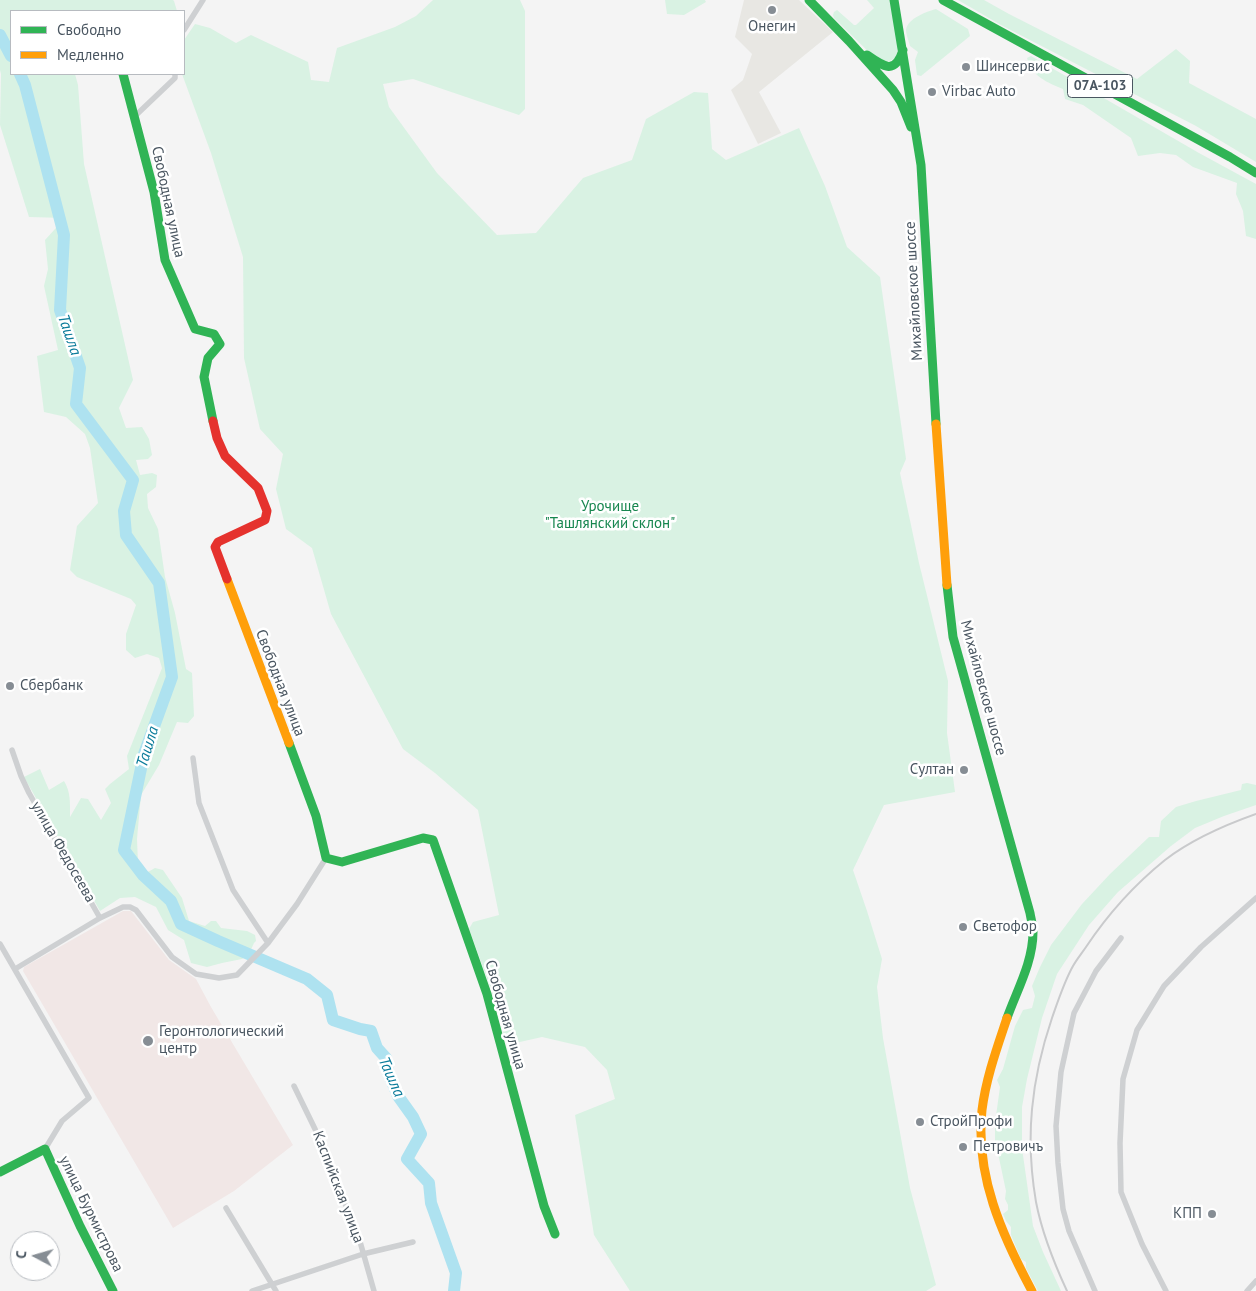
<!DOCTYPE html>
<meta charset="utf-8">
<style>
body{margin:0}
#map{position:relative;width:1256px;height:1291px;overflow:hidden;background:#f4f4f4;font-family:"PT Sans",sans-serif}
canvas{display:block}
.legend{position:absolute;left:10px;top:10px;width:175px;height:65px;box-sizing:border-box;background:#fff;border:1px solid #b7bbc0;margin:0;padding:6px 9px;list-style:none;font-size:15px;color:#4a5661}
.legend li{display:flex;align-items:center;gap:10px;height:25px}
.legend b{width:25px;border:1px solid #b7bbc0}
.north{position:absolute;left:10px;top:1231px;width:50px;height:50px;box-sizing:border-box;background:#fff;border:1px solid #b7bbc0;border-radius:50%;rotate:276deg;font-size:14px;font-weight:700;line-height:20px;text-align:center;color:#4a5661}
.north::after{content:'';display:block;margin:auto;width:18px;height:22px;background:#868d94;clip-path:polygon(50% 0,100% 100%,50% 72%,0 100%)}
</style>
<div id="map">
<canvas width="1256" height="1291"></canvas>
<ul class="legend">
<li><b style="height:6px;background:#30b455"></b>Свободно</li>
<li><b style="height:6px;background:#ff9f0a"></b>Медленно</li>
</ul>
<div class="north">С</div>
</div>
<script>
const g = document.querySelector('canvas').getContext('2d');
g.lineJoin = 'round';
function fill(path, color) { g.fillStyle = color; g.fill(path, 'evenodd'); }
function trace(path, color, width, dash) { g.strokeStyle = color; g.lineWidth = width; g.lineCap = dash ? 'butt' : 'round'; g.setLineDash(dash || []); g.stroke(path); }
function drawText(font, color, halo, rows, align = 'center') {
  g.font = font + ' "PT Sans",sans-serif'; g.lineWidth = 5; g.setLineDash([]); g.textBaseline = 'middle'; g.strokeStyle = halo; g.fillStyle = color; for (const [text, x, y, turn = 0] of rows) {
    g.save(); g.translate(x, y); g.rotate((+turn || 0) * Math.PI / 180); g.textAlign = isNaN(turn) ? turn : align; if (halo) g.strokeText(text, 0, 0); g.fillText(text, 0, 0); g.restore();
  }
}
const commercial = new Path2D(`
 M744,0h55l34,32 -74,60 22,41 -23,11 -27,-54 12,-10 9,-26 -17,-17z`);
const medical = new Path2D(`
 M123,911h8l38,49 27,19 15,28 82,138 -59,46 -61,37 -150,-257 1,-4z`);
const green = new Path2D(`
 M0,0h173l1,1 3,10h-166v63h64l3,11 6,79 49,216 -14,28 7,20 16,-1 7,12 3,16 -4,4 -12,1 4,15 12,-2 5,2 -1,12 -9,7 1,14 10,21 7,48 10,36 11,56 6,4 2,43 -6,7 -11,-1 -18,43 -18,30 -4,44 1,24 8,10 9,-5 8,2 19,28 7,23 16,5 6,-5h5l5,7 26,3 8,4 1,6 -2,2 -6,13 -6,3 -20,4 -15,4 -16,-4 -7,-23 -16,-10 -12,-23 -21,-10 -15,1 -20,13 -76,-134 16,-8 9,21 15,-9c7,11 6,23 6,36l11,-19 7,1 13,21 10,-17 -6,-14 5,-5 19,-15 -2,-13 35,-88 -3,-10 -12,-4 -12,4 -9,-8v-16l10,-29 -5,-6 -54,-22 -7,-7 7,-44 21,-23 -8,-55 -5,-14 -19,-17 -22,-5 -7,-56 21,-6 -14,-64 4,-17 -3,-29 20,-22 -36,-1 -29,-92 1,-51 -1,-4z
 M433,0h87l5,11v98l-6,6 -106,-36 -30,5 6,23 48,66 60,62 39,-2 47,-55 49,-18 14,-41 48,-27 14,1 4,56 14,11 73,-32 26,58 22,61 33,30 26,182 -6,14 19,90 29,118 -1,52 8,59 -71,13 -31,65 14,41 15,48 -5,28 6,51 27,150 26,97 -10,6h-296l-36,-56 -19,-120 40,-16 -8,-29 -22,-23 -43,-10 -31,7 -6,-5 -13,-47 -23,-63 4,-7 26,-7 -21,-105 -43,-37 -32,-24 -72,-135 -19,-66 -26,-19 -10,-40 7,-35 -23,-25 -16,-71 -1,-101 -32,-104 -29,-79h2v-34l11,-16 15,4 26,15 15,-8 57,27 3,18 18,2 8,-34 58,-21 21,-11z
 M665,0h40l1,2 -22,13 -17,-1z
 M867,0h24l7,47 -2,11 -9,4 -10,-2 -43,-42 -1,-3 1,-3 3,-2 17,15h2l18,-17z
 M958,0h26l25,14 128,65 39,-30 14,12 -1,22 67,36v43l-60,-36 -195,-101z
 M936,9l32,20 2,7 -49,40 -4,-1 -2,-15 3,-8 -8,-6c-1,-4 -4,-12 -4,-16 2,-12 20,-18 30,-21z
 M1031,56l168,97 57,31v55l-10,-3 -3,-25 -7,-17 1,-11 -44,-16 -17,-12 -16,-2 -22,3 -7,-18 -48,-33 -18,-6 -2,-10c-16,-7 -31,-12 -36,-31z
 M1247,783l9,2v20l-32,11 -29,12 -24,18 -53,46 -29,33 -32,49 -15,44 -15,61 -5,28v41l11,78 10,26 18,39h-23l-12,-23v-6l-5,-3 -10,-24v-8l-5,-6 -3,-7 5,-4v-5l-3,-6 1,-8 -7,-33 -2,-4 -2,-13v-18l5,-36 -3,-7 6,-11 12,-43 8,-16 9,-2 3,-12 -3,-10 8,-19 11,-22 31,-41 28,-30 39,-37h10l2,-16 15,-14 20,-6 45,-11 1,-6z`);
const river = new Path2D(`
 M0,35l11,21
 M20,74l5,11 39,150 -4,75 20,58 -4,36 57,76 -9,31 2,24 33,48 13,94 -28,77 -20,96 19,25 28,26 10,23 37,17 89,38 20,16 6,25 27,9 11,2 6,17 9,10 2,14 10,24 15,21 8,17 -14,25 22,24 2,20 25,70 -2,18`);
const street = new Path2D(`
 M184,30l19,-30
 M134,117l41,-39v-4
 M12,750l9,26 8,17 71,125
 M193,758l6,45 34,87 35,53
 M0,944l89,154 -27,23 -17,28
 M15,969l85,-51 23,-11h7l6,3 36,47 24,17 23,4 18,-3 31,-32 29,-39 29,-46
 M294,1086l21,43 44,109 15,53
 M226,1208l50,83
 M252,1291l111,-37 50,-12
 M1095,1291l-26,-60 -6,-22 -5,-46 -2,-37 5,-54 13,-59 22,-42 25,-33
 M1166,1291l-24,-47 -21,-52 -1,-49 3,-64 14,-49 27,-44 37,-39 55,-49
 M1247,1291l9,-10`);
const fast = new Path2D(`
 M809,0l40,41 44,49 8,12 10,25
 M894,0l27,165 15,259
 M943,0l287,157 26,16
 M867,55c17,12 28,20 36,-5
 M123,74l31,118 11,68 30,69 19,5 6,10 -12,14 -4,19 9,44
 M947,585l6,52 77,276c1,6 3,13 3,19 0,30 -16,58 -26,86
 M289,743l27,73 10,42 16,4 81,-24 10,2 54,154 57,212 11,28
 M0,1172l45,-23 35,77 33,65`);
const slow = new Path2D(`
 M936,424l11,161
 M227,579l62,164
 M1007,1018c-10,30 -21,60 -25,92 -7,65 20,125 50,181`);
const jam = new Path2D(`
 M213,421l4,17 8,18 33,32 9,23 -2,9 -47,22 -3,5 12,32`);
const rail = new Path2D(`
 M1067,1291c-13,-28 -25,-58 -31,-89 -11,-64 -5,-122 16,-184 6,-17 12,-36 21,-52 4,-7 9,-13 13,-19 22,-33 48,-62 79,-87 26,-20 60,-35 91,-46`);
const markers = [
 [772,10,5,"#868d94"],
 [966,67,5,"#868d94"],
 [932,92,5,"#868d94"],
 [10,686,5,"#868d94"],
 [964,770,5,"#868d94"],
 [963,927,5,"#868d94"],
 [148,1041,6,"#868d94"],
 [920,1122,5,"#868d94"],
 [963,1147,5,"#868d94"],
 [1212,1214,5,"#868d94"]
];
const shields = [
 [1100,86,65]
];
const shieldNames = [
 ["07А-103",1100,86]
];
const poiNames = [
 ["Онегин",772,27,"center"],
 ["Шинсервис",976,67],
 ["Virbac Auto",942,92],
 ["Сбербанк",20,686],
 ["Султан",954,770,"right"],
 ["Светофор",973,927],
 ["Геронтологический",159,1032],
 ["центр",159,1049],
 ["СтройПрофи",930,1122],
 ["Петровичъ",973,1147],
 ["КПП",1202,1214,"right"]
];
const streetNames = [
 ["Свободная улица",168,202,78],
 ["Михайловское шоссе",914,291,-93],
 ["Свободная улица",280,683,69],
 ["Михайловское шоссе",983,688,75],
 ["улица Федосеева",63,852,60],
 ["Свободная улица",505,1015,74],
 ["Каспийская улица",338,1187,69],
 ["улица Бурмистрова",91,1214,64]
];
const parkNames = [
 ["Урочище",610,507],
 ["\"Ташлянский склон\"",610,524]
];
const waterNames = [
 ["Ташла",69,335,71],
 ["Ташла",148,747,-73],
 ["Ташла",391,1077,66]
];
fill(commercial, '#e8e7e3');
fill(medical, '#f1e7e6');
fill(green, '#d9f2e3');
trace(river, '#aee2f0', 12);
trace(street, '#ced0d2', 5.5);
trace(fast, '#30b455', 9);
trace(slow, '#ff9f0a', 9);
trace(jam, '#e5322d', 9);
trace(rail, '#c9cacc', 2);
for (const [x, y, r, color] of markers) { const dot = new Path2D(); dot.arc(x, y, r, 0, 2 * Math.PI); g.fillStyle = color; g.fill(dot); trace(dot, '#fff', 2); }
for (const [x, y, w] of shields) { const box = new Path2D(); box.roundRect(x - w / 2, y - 11.5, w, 23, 4); g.fillStyle = '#fff'; g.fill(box); trace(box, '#4a5661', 1); }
drawText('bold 14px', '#4a5661', null, shieldNames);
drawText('15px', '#4a5661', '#fff', poiNames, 'left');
drawText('15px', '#4a5661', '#fff', streetNames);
drawText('15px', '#17864f', '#fff', parkNames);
drawText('italic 16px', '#0c7c9b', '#fff', waterNames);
</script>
